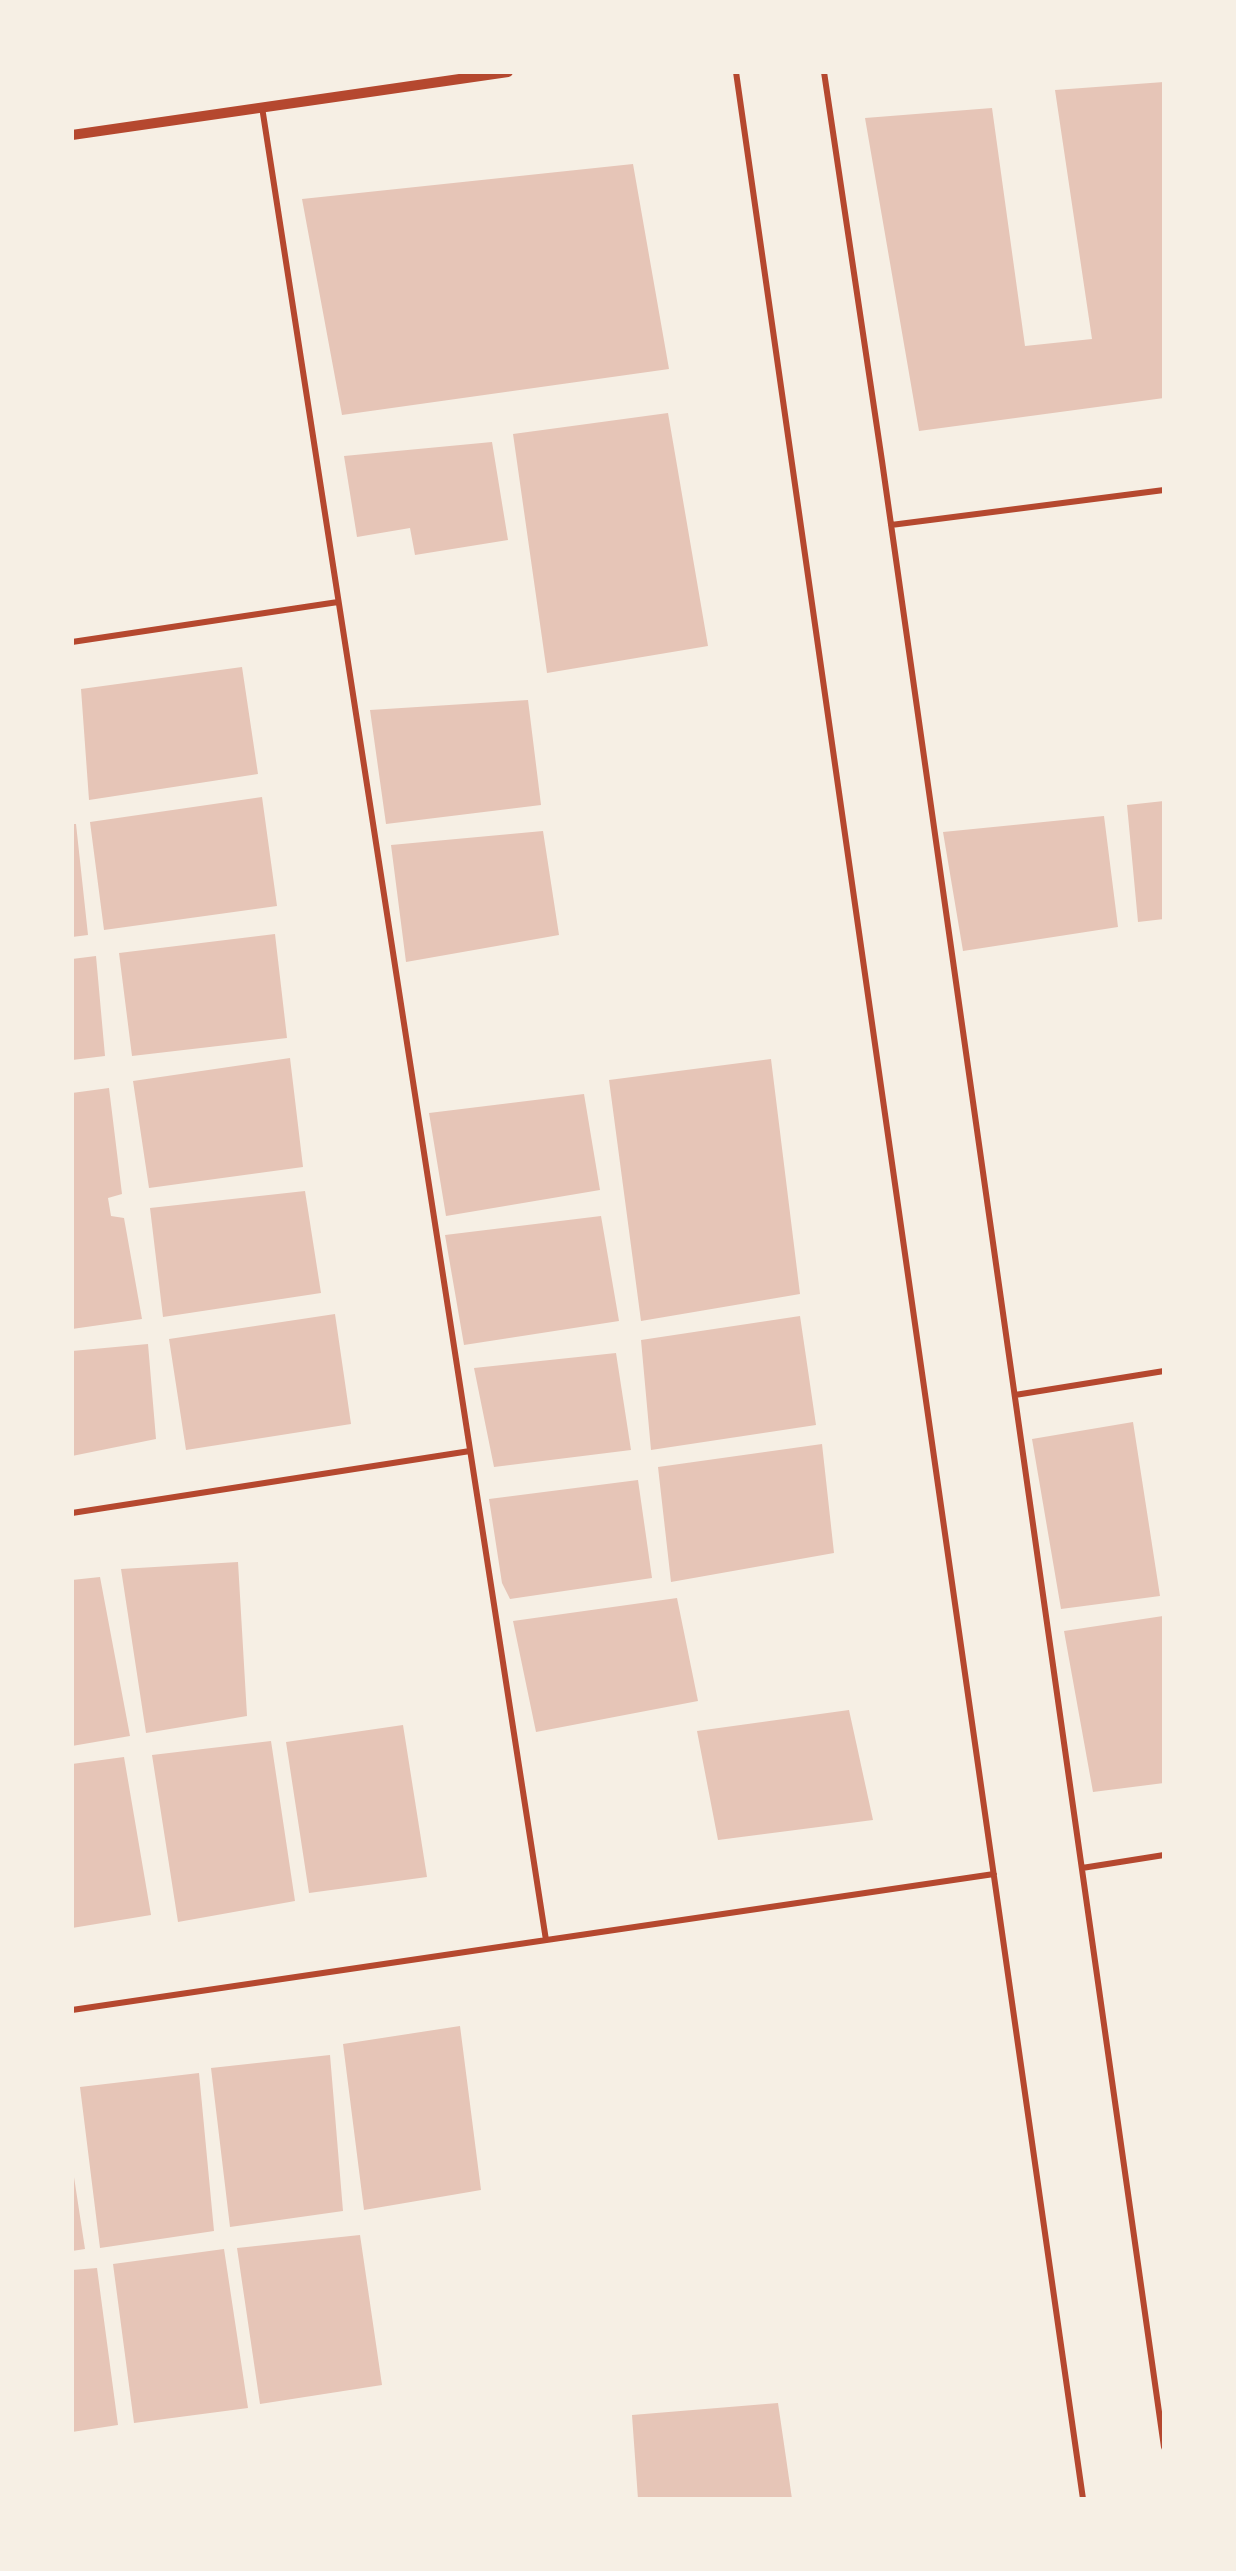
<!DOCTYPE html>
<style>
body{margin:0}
#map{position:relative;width:1236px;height:2571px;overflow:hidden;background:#f6efe4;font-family:Rubik,sans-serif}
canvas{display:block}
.frame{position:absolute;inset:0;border:74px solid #f6efe4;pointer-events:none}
</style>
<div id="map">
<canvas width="1236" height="2571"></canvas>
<div class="frame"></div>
</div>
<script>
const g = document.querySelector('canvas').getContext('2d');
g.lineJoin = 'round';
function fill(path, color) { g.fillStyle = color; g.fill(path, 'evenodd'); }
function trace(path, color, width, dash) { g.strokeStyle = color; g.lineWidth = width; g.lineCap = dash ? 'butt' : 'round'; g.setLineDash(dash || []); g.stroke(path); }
const building = new Path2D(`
 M1164,82v316l-245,33 -54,-313 127,-10 33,238 67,-7 -37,-249z
 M633,164l36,205 -327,46 -40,-216z
 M668,413l40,233 -161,27 -34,-239z
 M492,442l16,98 -93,15 -5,-27 -53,9 -13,-81z
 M242,667l16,107 -169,26 -8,-111z
 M528,700l13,105 -155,19 -16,-114z
 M262,797l15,109 -173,24 -14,-108z
 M1164,801v118l-26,3 -11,-117z
 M1104,816l14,111 -155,24 -20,-119z
 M72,824h4l12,111 -16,2z
 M543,831l16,104 -153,27 -15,-117z
 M275,934l12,104 -155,18 -13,-103z
 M96,956l9,100 -33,4v-101z
 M290,1058l13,109 -154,21 -16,-107z
 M771,1059l29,235 -159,27 -32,-241z
 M109,1088l13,106 -14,4 3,18 13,2 18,101 -70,10v-236z
 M584,1094l16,96 -154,26 -17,-103z
 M305,1191l16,102 -158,24 -13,-109z
 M601,1216l18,105 -155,24 -19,-110z
 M335,1314l16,110 -165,26 -17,-111z
 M800,1316l16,109 -165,25 -10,-110z
 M148,1344l8,95 -84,17v-105z
 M616,1353l15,97 -137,17 -20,-99z
 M1133,1422l27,174 -99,13 -29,-170z
 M822,1444l12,109 -163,29 -13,-115z
 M638,1480l14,98 -142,21 -8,-16 -13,-84z
 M238,1562l9,154 -101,17 -25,-164z
 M100,1577l30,159 -58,10v-166z
 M677,1598l21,103 -162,31 -23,-111z
 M1163,1616l1,167 -71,9 -29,-161z
 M849,1710l24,110 -155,20 -21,-109z
 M403,1725l24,152 -118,16 -23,-151z
 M271,1741l24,160 -117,21 -26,-167z
 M124,1757l27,158 -79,13v-164z
 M460,2026l21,164 -117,20 -21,-166z
 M330,2055l13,156 -113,16 -19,-159z
 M199,2073l15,158 -114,17 -20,-161z
 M72,2164l13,85 -13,2z
 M360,2235l22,150 -122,19 -23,-156z
 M224,2249l24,159 -114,15 -21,-159z
 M97,2268l21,157 -46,7v-162z
 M778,2403l14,96h-154l-6,-84z`);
const minor = new Path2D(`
 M736,72l347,2427
 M824,72l58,389 282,1986
 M262,107l284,1833
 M891,525l273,-35
 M72,642l266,-40
 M1015,1395l149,-24
 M72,1513l398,-62
 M1082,1868l82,-13
 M72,2010l922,-136`);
const tertiary = new Path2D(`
 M72,135l436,-63`);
fill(building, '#e6c5b7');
trace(minor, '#b5482f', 6);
trace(tertiary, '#b5482f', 10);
</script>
